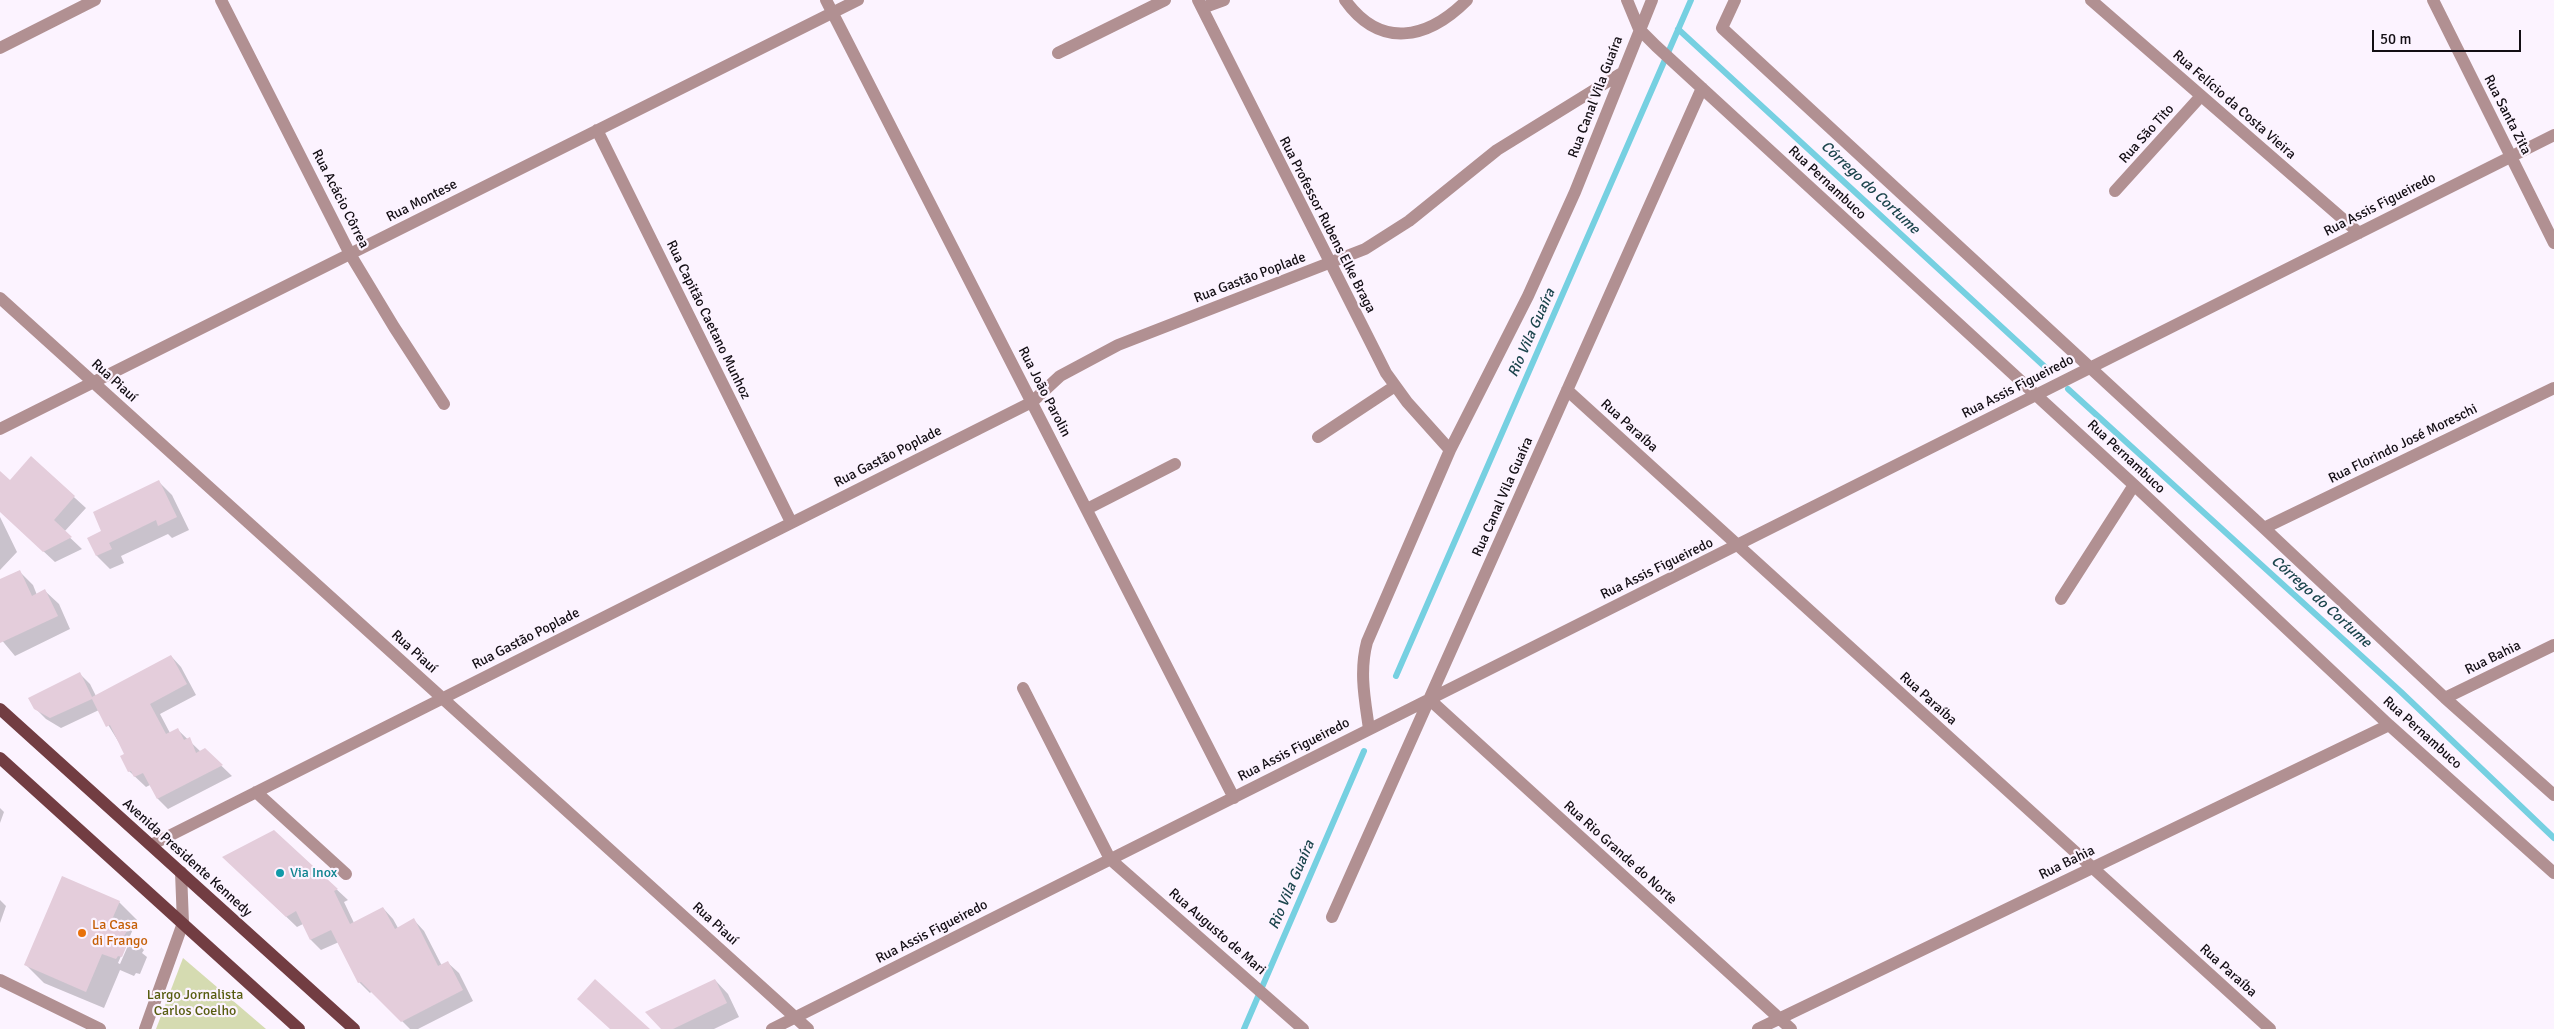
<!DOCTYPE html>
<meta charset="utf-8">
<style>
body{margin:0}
#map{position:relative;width:2554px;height:1029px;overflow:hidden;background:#fcf3ff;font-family:Signika,sans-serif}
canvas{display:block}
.scale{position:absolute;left:2372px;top:30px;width:149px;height:22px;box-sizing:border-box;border:2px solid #130e14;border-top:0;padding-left:6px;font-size:15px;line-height:18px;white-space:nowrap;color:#130e14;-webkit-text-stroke:4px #fcf3ff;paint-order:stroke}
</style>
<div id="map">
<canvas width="2554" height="1029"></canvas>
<div class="scale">50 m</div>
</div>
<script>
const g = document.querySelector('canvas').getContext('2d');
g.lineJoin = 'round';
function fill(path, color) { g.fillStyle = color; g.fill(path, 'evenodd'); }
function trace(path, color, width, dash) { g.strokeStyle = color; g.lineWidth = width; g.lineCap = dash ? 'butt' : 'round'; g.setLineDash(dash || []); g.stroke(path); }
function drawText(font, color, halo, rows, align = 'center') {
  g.font = font + ' Signika,sans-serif'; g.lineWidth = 4.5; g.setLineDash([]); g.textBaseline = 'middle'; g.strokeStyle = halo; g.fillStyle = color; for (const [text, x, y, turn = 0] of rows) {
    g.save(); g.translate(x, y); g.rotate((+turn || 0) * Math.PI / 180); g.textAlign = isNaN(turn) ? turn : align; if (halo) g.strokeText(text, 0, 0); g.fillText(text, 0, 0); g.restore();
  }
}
const green = new Path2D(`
 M183,958l83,71h-110z`);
const shadow = new Path2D(`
 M31,458l55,50 -22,24 18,17 -27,13 -55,-51v-38l10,9z
 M159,482l13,13 17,35 -17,8 -4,-4 -47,22 3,7 -14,6 -13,-13 -8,-18 14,-6z
 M0,517l17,35 -17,18z
 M19,571l14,14 4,10 8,-4 14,13 11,25 -55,27 -15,-18v-58z
 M171,656l10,11 15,28 -36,19 10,19 8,-3 23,22 4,-2 27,26 -64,33 -10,-10 -8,-14 -4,2 -17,-16 -3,-17 -27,-44 -38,18 -15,-9 -11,-11 45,-34 10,10 6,12z
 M0,808l4,4 -4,11z
 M274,831l74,69 -4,2 10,21 29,-15 10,11 5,9 16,-8 10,11 18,35 6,-3 11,10 14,28 -55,28h-8l-38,-38 -2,2 -11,-11 -20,-40 -18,8 -10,-10 -8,-16 -6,3 -62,-59z
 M0,900l6,6 -6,17z
 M119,902l18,18 -7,16 14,14 -2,3 5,4 -7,17 -4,-1 -2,3 -14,-6 -16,38 -60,-25 -18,-18zM128,940l2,1 -10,23 -2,-1z
 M715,980l13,14 11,23 -25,12h-52z`);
const stream = new Path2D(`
 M1678,29l367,338
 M2068,389l333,303 153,146
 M1396,676l295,-676
 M1244,1029l120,-278`);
const building = new Path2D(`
 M31,456l44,40 -21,24 18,17 -29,15 -43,-40v-41l10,9z
 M159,480l18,37 -19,9 -2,-6 -47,23 3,6 -16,7 -9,-18 14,-7 -8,-19z
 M20,570l12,26 13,-7 13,27 -58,27v-64z
 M171,655l16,29 -37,20 16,30 12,-6 6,12 6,-3 6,16 9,-5 18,17 -66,34 -14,-26 -9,4 -3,-6 -3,1 -8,-16 4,-2 -14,-29 -4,2 -14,-28 -42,19 -16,-9 -6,-11 52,-26 12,25z
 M274,830l64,59 -4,2 16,33 33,-17 12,22 19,-11 24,48 10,-5 15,29 -62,32 -40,-40 -3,1 -27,-53 -21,10 -14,-29 -10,6 -64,-60z
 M62,876l58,25 -10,23 17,7 -3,5 6,2 -8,19 -4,-1 -2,3 -14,-5 -16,38 -62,-27z
 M595,979l55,50h-40l-33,-30z
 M715,979l12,24 -54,26h-12l-16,-17z`);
const minor = new Path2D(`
 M221,0l129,254 44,73 50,77
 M826,0l408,798
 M1198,0l188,373 21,29 43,48
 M1345,0c35,49 82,40 122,0
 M1627,0l12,29 17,17 478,439 255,240 165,148
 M1735,0l-13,28 542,500 181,170 109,97
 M2091,0l268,233
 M2433,0l121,243
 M1202,8l22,-8
 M0,48l95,-48
 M1058,53l107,-53
 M597,130l194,392
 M2115,191l86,-95
 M0,298l808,731
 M1567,390l703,639
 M0,429l858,-429
 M1318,437l77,-51
 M1087,509l88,-45
 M2264,528l290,-140
 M2061,599l73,-114
 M1023,688l87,171 193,170
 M2445,698l109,-53
 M1429,699l362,330
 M1369,729c-4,-29 -10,-57 -2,-87l83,-192 78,-154 47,-104 77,-192
 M256,792l90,82
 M151,845l881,-443 28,-26 58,-31 247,-96 44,-28 88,-71 123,-76
 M1332,917l370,-829
 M0,980l100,49
 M145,1029l38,-106 -2,-51
 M772,1029l1782,-894
 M1758,1029l631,-304`);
const major = new Path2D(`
 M0,709l354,320
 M0,758l299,271`);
const markers = [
 [280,873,5,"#0f9aa8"],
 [82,933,5,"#e8710a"]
];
const streetNames = [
 ["Rua Canal Vila Guaíra",1596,97,-69],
 ["Rua Felício da Costa Vieira",2234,105,41],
 ["Rua Santa Zita",2507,115,63],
 ["Rua São Tito",2147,134,-48],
 ["Rua Pernambuco",1827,183,43],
 ["Rua Acácio Côrrea",340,199,63],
 ["Rua Montese",422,201,-27],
 ["Rua Assis Figueiredo",2380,205,-27],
 ["Rua Professor Rubens Elke Braga",1327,225,63],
 ["Rua Gastão Poplade",1250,278,-21],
 ["Rua Capitão Caetano Munhoz",708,320,64],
 ["Rua Piauí",114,381,42],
 ["Rua Assis Figueiredo",2018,387,-27],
 ["Rua João Parolin",1044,392,63],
 ["Rua Paraíba",1629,426,42],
 ["Rua Florindo José Moreschi",2403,444,-26],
 ["Rua Gastão Poplade",888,457,-27],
 ["Rua Pernambuco",2126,457,43],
 ["Rua Canal Vila Guaíra",1503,497,-66],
 ["Rua Assis Figueiredo",1657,569,-26],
 ["Rua Gastão Poplade",526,639,-27],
 ["Rua Piauí",414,652,42],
 ["Rua Bahia",2493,658,-26],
 ["Rua Paraíba",1928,699,42],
 ["Rua Pernambuco",2422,733,42],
 ["Rua Assis Figueiredo",1294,750,-27],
 ["Rua Rio Grande do Norte",1620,853,42],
 ["Avenida Presidente Kennedy",187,858,42],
 ["Rua Bahia",2067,863,-26],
 ["Rua Piauí",715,924,42],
 ["Rua Assis Figueiredo",932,932,-27],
 ["Rua Augusto de Mari",1217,932,41],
 ["Rua Paraíba",2228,971,42]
];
const cultureNames = [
 ["Via Inox",290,873]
];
const foodNames = [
 ["La Casa",92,925],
 ["di Frango",92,941]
];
const parkNames = [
 ["Largo Jornalista",195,995],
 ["Carlos Coelho",195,1011]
];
const waterNames = [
 ["Córrego do Cortume",1870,188,43],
 ["Rio Vila Guaíra",1532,333,-66],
 ["Córrego do Cortume",2321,602,42],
 ["Rio Vila Guaíra",1292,885,-67]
];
fill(green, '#d5dbb1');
fill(shadow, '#0003');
trace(stream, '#76d0e1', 6);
fill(building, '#e4cddb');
trace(minor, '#b19092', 12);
trace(major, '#723d42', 12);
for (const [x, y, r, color] of markers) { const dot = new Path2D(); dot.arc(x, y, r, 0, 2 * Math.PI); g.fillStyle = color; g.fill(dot); trace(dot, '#fcf3ff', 2); }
drawText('14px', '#130e14', '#fcf3ff', streetNames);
drawText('14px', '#0d838f', '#fcf3ff', cultureNames, 'left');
drawText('14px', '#c56008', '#fcf3ff', foodNames, 'left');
drawText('14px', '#575c0f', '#fcf3ff', parkNames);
drawText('italic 15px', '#1c454d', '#fcf3ff', waterNames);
</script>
